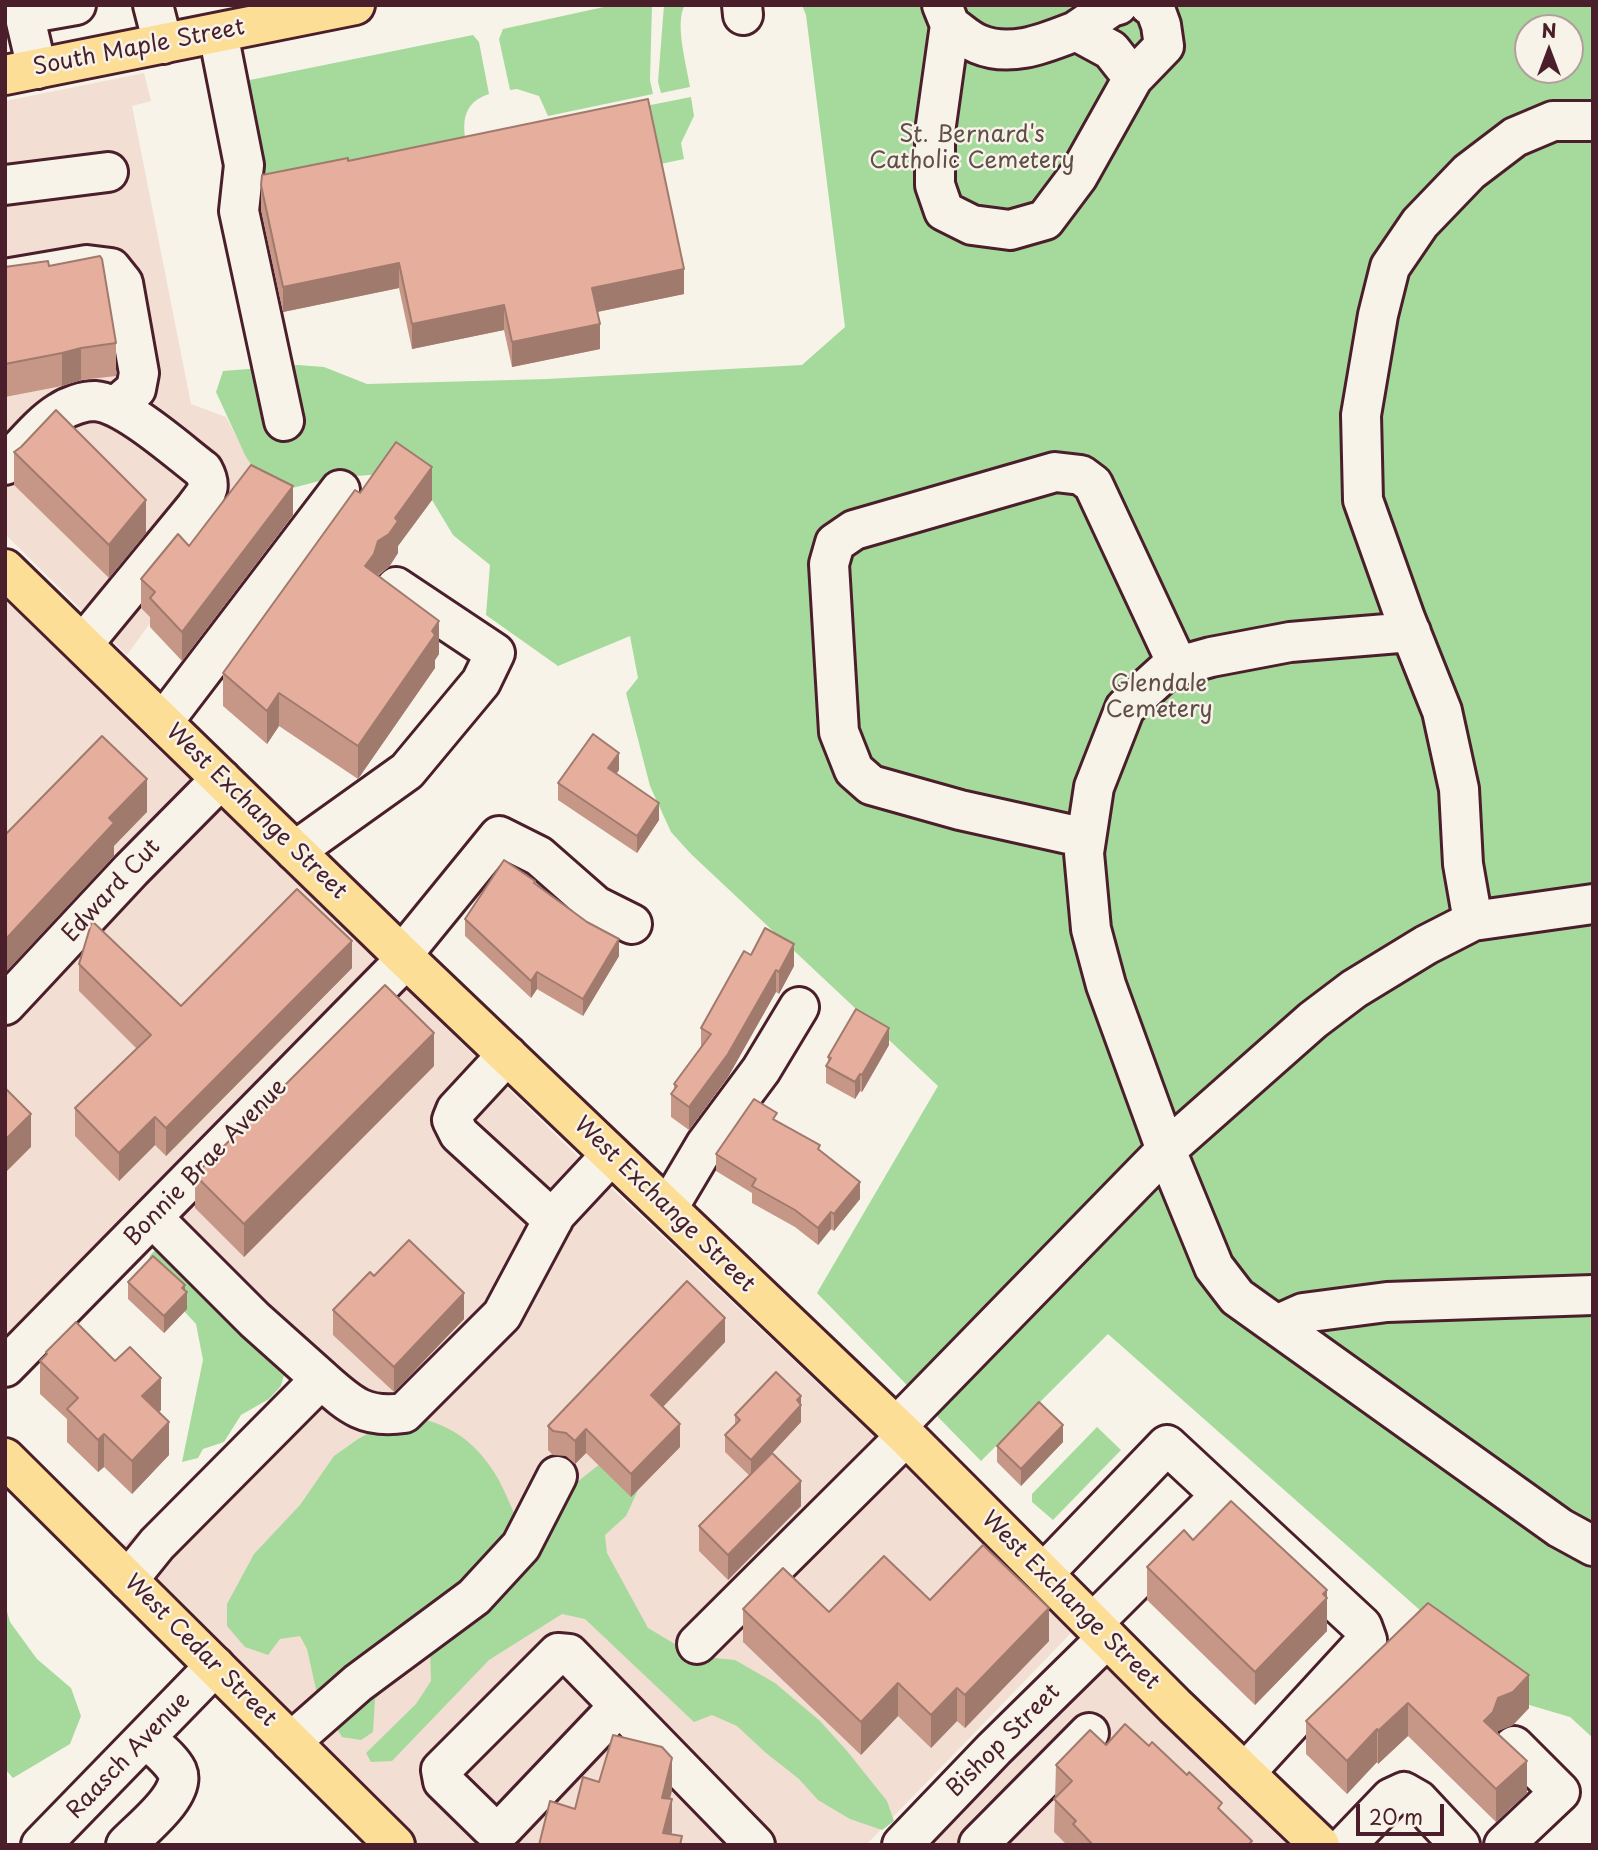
<!DOCTYPE html>
<style>
body{margin:0}
#map{position:relative;width:1598px;height:1850px;overflow:hidden;background:#f7f3e8;font-family:"Playpen Sans",sans-serif}
canvas{display:block}
.frame{position:absolute;inset:0;border:7px solid #4a1f2b;pointer-events:none}
.north{position:absolute;left:1514px;top:14px;width:70px;height:70px;box-sizing:border-box;background:#f7f3e8;border:2px solid #b29e9c;border-radius:50%;rotate:0deg;font-size:19px;font-weight:700;line-height:28px;text-align:center;color:#4a1f2b}
.north::after{content:'';display:block;margin:auto;width:24px;height:32px;background:#4a1f2b;clip-path:polygon(50% 0,100% 100%,50% 72%,0 100%)}
.scale{position:absolute;left:1356px;top:1804px;width:88px;height:32px;box-sizing:border-box;border:4px solid #4a1f2b;border-top:0;padding-left:9px;font-size:21px;line-height:24px;white-space:nowrap;color:#4a1f2b;-webkit-text-stroke:5px #f7f3e8;paint-order:stroke}
</style>
<div id="map">
<canvas width="1598" height="1850"></canvas>
<div class="frame"></div>
<div class="north">N</div>
<div class="scale">20 m</div>
</div>
<script>
const g = document.querySelector('canvas').getContext('2d');
g.lineJoin = 'round';
function fill(path, color) { g.fillStyle = color; g.fill(path, 'evenodd'); }
function trace(path, color, width, dash) { g.strokeStyle = color; g.lineWidth = width; g.lineCap = dash ? 'butt' : 'round'; g.setLineDash(dash || []); g.stroke(path); }
function drawText(font, color, halo, rows, align = 'center') {
  g.font = font + ' "Playpen Sans",sans-serif'; g.lineWidth = 5; g.setLineDash([]); g.textBaseline = 'middle'; g.strokeStyle = halo; g.fillStyle = color; for (const [text, x, y, turn = 0] of rows) {
    g.save(); g.translate(x, y); g.rotate((+turn || 0) * Math.PI / 180); g.textAlign = isNaN(turn) ? turn : align; if (halo) g.strokeText(text, 0, 0); g.fillText(text, 0, 0); g.restore();
  }
}
const built = new Path2D(`
 M144,73l7,28 -19,5 59,298 35,13 31,59 -130,179 -122,-121v-433z
 M5,597l564,551 352,333 153,149 -208,215h-448l-301,-294 179,-162 -143,-151 -148,152z
 M1107,1638l213,207h-419z`);
const green = new Path2D(`
 M613,5h39l-2,75 3,14 -105,22 -9,-20 -22,-7 -7,1 -11,-51 4,-10z
 M664,5h21c-11,17 2,62 5,82l-29,6 -3,-11z
 M802,5h791v1733l-23,-21 -44,-13 -418,-370 -127,127 -164,-168 121,-207 -247,-232 -20,-22 -21,-46 -24,-93 12,-15 -8,-42 -72,30 -72,-51 4,-50 -37,-30 -21,-35 -50,-26 -51,4 -62,16 -24,-39 -29,-63 7,-21 75,-6 26,2 43,17 180,-5 255,-14 43,-38 -39,-312zM1528,28h42v42h-42z
 M473,35l6,7 10,52c-34,11 -25,41 -19,67l-204,26 -21,-106z
 M691,97l3,19 -13,27 3,16 -28,6 -132,-35z
 M159,1247l118,117 7,11 -3,11 -12,13 -28,16 -17,27 -21,7 -5,9 -16,4 21,-102 -7,-36 -52,-56 7,-14z
 M410,1417c38,5 64,24 84,55 11,17 17,37 27,54l79,-62 44,13 -18,39 -21,19 2,18 41,75 47,28 40,4 40,23 45,38 27,30 40,50 7,20 -12,9 -32,-11 -32,-19 -19,-21 -33,-26 -29,-27 -25,-11 -18,7 -109,-103 -23,-5 -73,46 -97,101 -21,1 -5,-9 50,-49 15,-23 -1,-30 -39,23 -5,15 -11,10 -2,33 -12,8 -19,-3 -24,-39 -11,-49 -7,-13 -20,3 -12,16 -23,-8 -18,-21v-22l27,-50 46,-49 34,-49 24,-17 27,-15z
 M1097,1427l24,23 -68,70 -21,-18v-8z
 M5,1604l5,18 27,37 34,29 10,28 -11,28 -57,34 -8,-9z`);
const minor = new Path2D(`
 M22,5l15,64
 M153,5l10,39
 M742,5l1,10
 M942,5l8,20 -15,107v53l9,26 28,14 38,5 35,-10 33,-44 55,-98 -22,-28 -35,-19c-31,12 -65,27 -98,13 -10,-4 -19,-13 -28,-19
 M25,14l51,-9
 M1076,31l35,-24 7,-2
 M218,33l26,132 -5,46 45,210
 M1133,78l31,-32 -3,-21 -7,-19 -5,-1
 M5,185l103,-13
 M5,279l82,-14 24,3 12,15 16,90 -3,16 -20,17
 M5,465c17,-17 34,-40 55,-53 9,-6 23,-11 35,-11 30,2 83,50 108,69 10,18 3,23 -8,38l-112,136
 M1411,632l-121,10 -79,15 -43,12 -43,39 -31,79 -10,66 7,76 15,56 60,165 48,117 23,30 323,231 33,18
 M163,722l177,-232
 M1086,838l-126,-28 -89,-25 -17,-15 -15,-38 -10,-168 6,-21 19,-13 201,-58 26,3 12,9 85,182
 M295,851l112,-80 74,-89 14,-29 -99,-66
 M1473,921l-10,-57 -4,-75 -17,-78 -37,-93 -42,-118 -2,-85 17,-100 12,-48 30,-44 49,-51 46,-35 38,-16h40
 M402,955l97,-119 40,20 57,50 36,18
 M5,1005l126,-135 90,-91
 M507,1055l-51,55 -4,10 7,14 94,86
 M668,1208l38,-64 55,-74 38,-63
 M153,1218l102,102 66,59
 M1276,1325l27,-12 84,-11 206,-7
 M5,1367l401,-408
 M896,1427l270,-277 147,-130 41,-31 72,-44 47,-24 120,-17
 M1044,1573l123,-128 195,181 5,14 -122,133
 M128,1580l29,-36 164,-165c28,25 43,40 83,34l98,-98 54,-101 55,-59
 M1094,1622l127,-127
 M697,1644l209,-208
 M619,1706l-116,122 -13,-1 -47,-46 -2,-11 117,-117 11,1 186,191
 M291,1742l67,-59 116,-86 47,-51 36,-70
 M979,1844l110,-111
 M41,1845l174,-179
 M126,1845c15,-16 61,-51 51,-74 -6,-12 -21,-23 -30,-32
 M902,1845l92,-96 113,-111
 M1346,1845l45,-47 13,-6 14,8 42,45
 M1504,1845l56,-53 -46,-46`);
const major = new Path2D(`
 M5,75l350,-70
 M5,569l397,386 504,481 269,270 145,139
 M5,1458l390,387`);
const wall = new Path2D(`
 M348,161l336,133 -87,18 3,37 -88,18 -8,-37 -92,19 -13,-61 -116,24 -22,-102v-25z
 M49,266l67,77v33l-35,4 -19,6 -57,11v-130z
 M14,452l132,81 -37,45 -95,-93z
 M360,493l72,7 -34,46v7l-9,14 -11,9 61,78 -4,6v8l-77,111 -79,-53 -12,18 -44,-38v-33z
 M293,515l-111,146 -32,-34v-10l-9,-9v-29l48,-33z
 M619,770l-3,4 43,46 -22,33 -79,-53v-17z
 M535,884l84,72 -36,60 -46,-27 -6,9 -66,-62v-17z
 M751,955l43,11 -15,28 -3,-2 -48,85 -39,53 -18,-13v-23l3,-4v-6l27,-36v-20z
 M79,964l102,42 171,-38 -186,188 -11,-11 -36,36 -44,-45v-28l62,-59 -58,-58z
 M889,1045l-27,47 -2,-1 -5,8 -29,-16v-17l2,-4v-5z
 M434,1066l-190,191 -49,-49v-33z
 M777,1121l43,30 40,48 -26,32 -3,-2 -13,16 -23,-18 -43,-24v-10l-36,-22v-17z
 M374,1276l90,43 -70,73 -61,-57v-25z
 M128,1282l57,8 2,19 -23,24 -36,-34z
 M725,1342l-62,65 17,40 -49,50 -45,-44 -11,11 -9,-8 -13,-1 -5,-5v-24z
 M46,1352l69,9 46,49 -2,2 10,43 -37,39 -28,-27 -6,5 -31,-30v-23l-27,-25v-33l6,-6z
 M801,1396v26l-29,31 29,53 -73,74 -29,-29v-25l51,-50 -25,-24v-17l10,-9v-11z
 M1063,1442l-42,44 -24,-24v-16z
 M1193,1540l134,91 -72,74 -108,-105v-33z
 M930,1600l119,41 -84,87 -8,-7 -26,27 -33,-32 -37,39 -118,-113v-33l86,3z
 M1428,1603l101,105 -16,17 -15,6 -1,2 30,60 -31,29 -88,-86 -30,28 -1,-2 -30,32 -41,-40v-33z
 M1106,1745l43,1 73,66 30,33h-185l-13,-13 2,-67z`);
const shadedWall = new Path2D(`
 M399,263v25l-116,24v-25z
 M684,269v25l-92,19v-25z
 M504,305v25l-92,19v-25z
 M600,324v25l-88,18v-25z
 M81,348v32l-19,6v-33z
 M432,467v33l-34,46v7l-9,14 -11,7 -4,13 -9,-21 13,-25z
 M293,486v29l-111,146v-29z
 M146,500v33l-37,45v-33z
 M439,621v33l-4,6v8l-77,111v-33z
 M279,693v33l-12,18v-33z
 M619,753v17l-11,15v-17z
 M147,779v33l-33,34v10l-109,117v-33l104,-122z
 M659,803v17l-22,33v-17z
 M619,939v17l-36,60v-17z
 M352,941v27l-186,188v-28z
 M794,944v22l-15,28v-22z
 M776,970v22l-48,85 -39,53v-23z
 M537,972v17l-6,9v-17z
 M889,1028v17l-27,47v-17z
 M434,1033v33l-190,191v-33z
 M860,1074v17l-5,8v-17z
 M31,1114v33l-26,26v-33z
 M155,1117v28l-36,36v-28z
 M860,1182v17l-26,32v-17z
 M831,1212v17l-13,16v-17z
 M185,1285v10l2,-3v17l-23,24v-17z
 M464,1293v26l-70,73v-25z
 M725,1318v24l-74,77v-24z
 M161,1378v32l-19,19v-33z
 M801,1396v26l-50,54v-16z
 M169,1422v33l-37,39v-33z
 M680,1424v23l-49,50v-23z
 M1063,1425v17l-42,44v-17z
 M586,1429v24l-11,11v-23z
 M104,1434v33l-6,5v-32z
 M801,1481v25l-73,74v-25z
 M1327,1590v41l-72,74v-33z
 M1049,1608v33l-84,87v-33z
 M1529,1675v33l-16,17 -15,6 -5,14 -9,-24 14,-23z
 M898,1683v33l-37,39v-33z
 M957,1688v33l-26,27v-33z
 M1408,1703v33l-30,28v-33z
 M1377,1729v33l-30,32v-33z
 M672,1758v33l-10,40v-33z
 M1527,1761v32l-31,29v-33z
 M672,1799v33l-3,13 -6,-12z`);
const building = new Path2D(`
 M648,99l36,170 -92,19 8,36 -88,18 -8,-37 -92,19 -13,-61 -116,24 -22,-102 1,-10 86,-17v3z
 M100,256l2,3 14,84 -35,5 -19,5 -57,11v-97l43,-6 1,5z
 M56,410l90,90 -37,45 -95,-93 7,-5z
 M396,442l36,25 -37,51 3,3 -9,13 -11,7 -4,13 -9,12 74,55 -7,10 3,4 -77,111 -79,-53 -12,18 -44,-38 132,-183 5,3z
 M251,465l42,21 -111,146 -32,-34 5,-6 -14,-13 37,-45 11,12z
 M593,734l26,19 -11,15 51,35 -22,33 -79,-53z
 M102,736l45,43 -38,39 5,5 -109,117v-105z
 M504,860l31,21 -1,2 53,39 32,17 -36,60 -46,-27 -6,9 -66,-62z
 M297,889l55,52 -186,187 -11,-11 -36,36 -44,-45 76,-73 -72,-71 13,-43 89,85z
 M765,928l29,16 -15,28 -3,-2 -48,84 -39,53 -18,-13 6,-8 -3,-2 37,-50 -10,-6 43,-77 7,4z
 M385,985l49,48 -190,191 -49,-49z
 M856,1009l33,19 -27,47 -2,-1 -5,8 -29,-16 5,-8 -3,-1z
 M5,1088l26,26 -26,26z
 M754,1099l23,14 -4,6 47,26 -2,4 42,33 -26,32 -3,-2 -13,16 -23,-18 -43,-24 4,-7 -40,-25z
 M409,1240l55,53 -70,74 -61,-57 37,-38 4,4z
 M153,1256l32,29 -3,3 5,4 -23,24 -36,-34z
 M687,1281l38,37 -74,77 29,29 -49,50 -45,-45 -11,12 -9,-8 -13,-2 -5,-5z
 M76,1322l39,39 15,-14 31,31 -19,18 27,26 -37,39 -28,-27 -6,6 -31,-31 11,-11 -38,-37 7,-7 -1,-2z
 M776,1372l25,24 -4,4 4,5 -50,55 -26,-25 15,-15 -5,-5z
 M1039,1402l24,23 -42,44 -24,-23z
 M772,1453l29,28 -73,74 -29,-29z
 M1231,1501l96,89 -4,4 4,4 -72,74 -108,-105 37,-37 9,10z
 M983,1545l66,63 -84,87 -8,-7 -26,27 -33,-32 -37,39 -118,-113 40,-41 46,44 55,-56 46,44z
 M1428,1603l101,72 -16,17 -15,6 -5,14 -9,9 43,40 -31,28 -88,-86 -30,28 -1,-2 -30,32 -41,-40z
 M1125,1724l24,22 3,-4 35,33 2,-3 33,31 -4,5 34,33 -4,4h-155l-20,-21 3,-3 -22,-22 18,-18 -16,-16 34,-35 16,15z
 M613,1735l49,12 10,11 -10,40 10,1 -9,34 19,3 -2,9h-141l11,-44 25,8 8,-32 16,5z`);
const streetNames = [
 ["South Maple Street",139,48,-11],
 ["West Exchange Street",256,812,44],
 ["Edward Cut",112,891,-47],
 ["Bonnie Brae Avenue",206,1163,-46],
 ["West Exchange Street",664,1205,44],
 ["West Exchange Street",1070,1601,45],
 ["West Cedar Street",200,1651,45],
 ["Bishop Street",1004,1741,-45],
 ["Raasch Avenue",129,1756,-46]
];
const parkNames = [
 ["St. Bernard's",972,136],
 ["Catholic Cemetery",972,162],
 ["Glendale",1159,685],
 ["Cemetery",1159,711]
];
fill(built, '#f2ded2');
fill(green, '#a6da9d');
trace(minor, '#4a1f2b', 44);
trace(major, '#4a1f2b', 44);
trace(minor, '#f7f3e8', 38);
trace(major, '#fcde96', 38);
fill(wall, '#c69687');
fill(shadedWall, '#a17a6e');
fill(building, '#e6ae9d');
trace(building, '#a17a6e', 2);
drawText('23px', '#4a1f2b', '#f7f3e8', streetNames);
drawText('23px', '#614e48', '#f7f3e8', parkNames);
</script>
